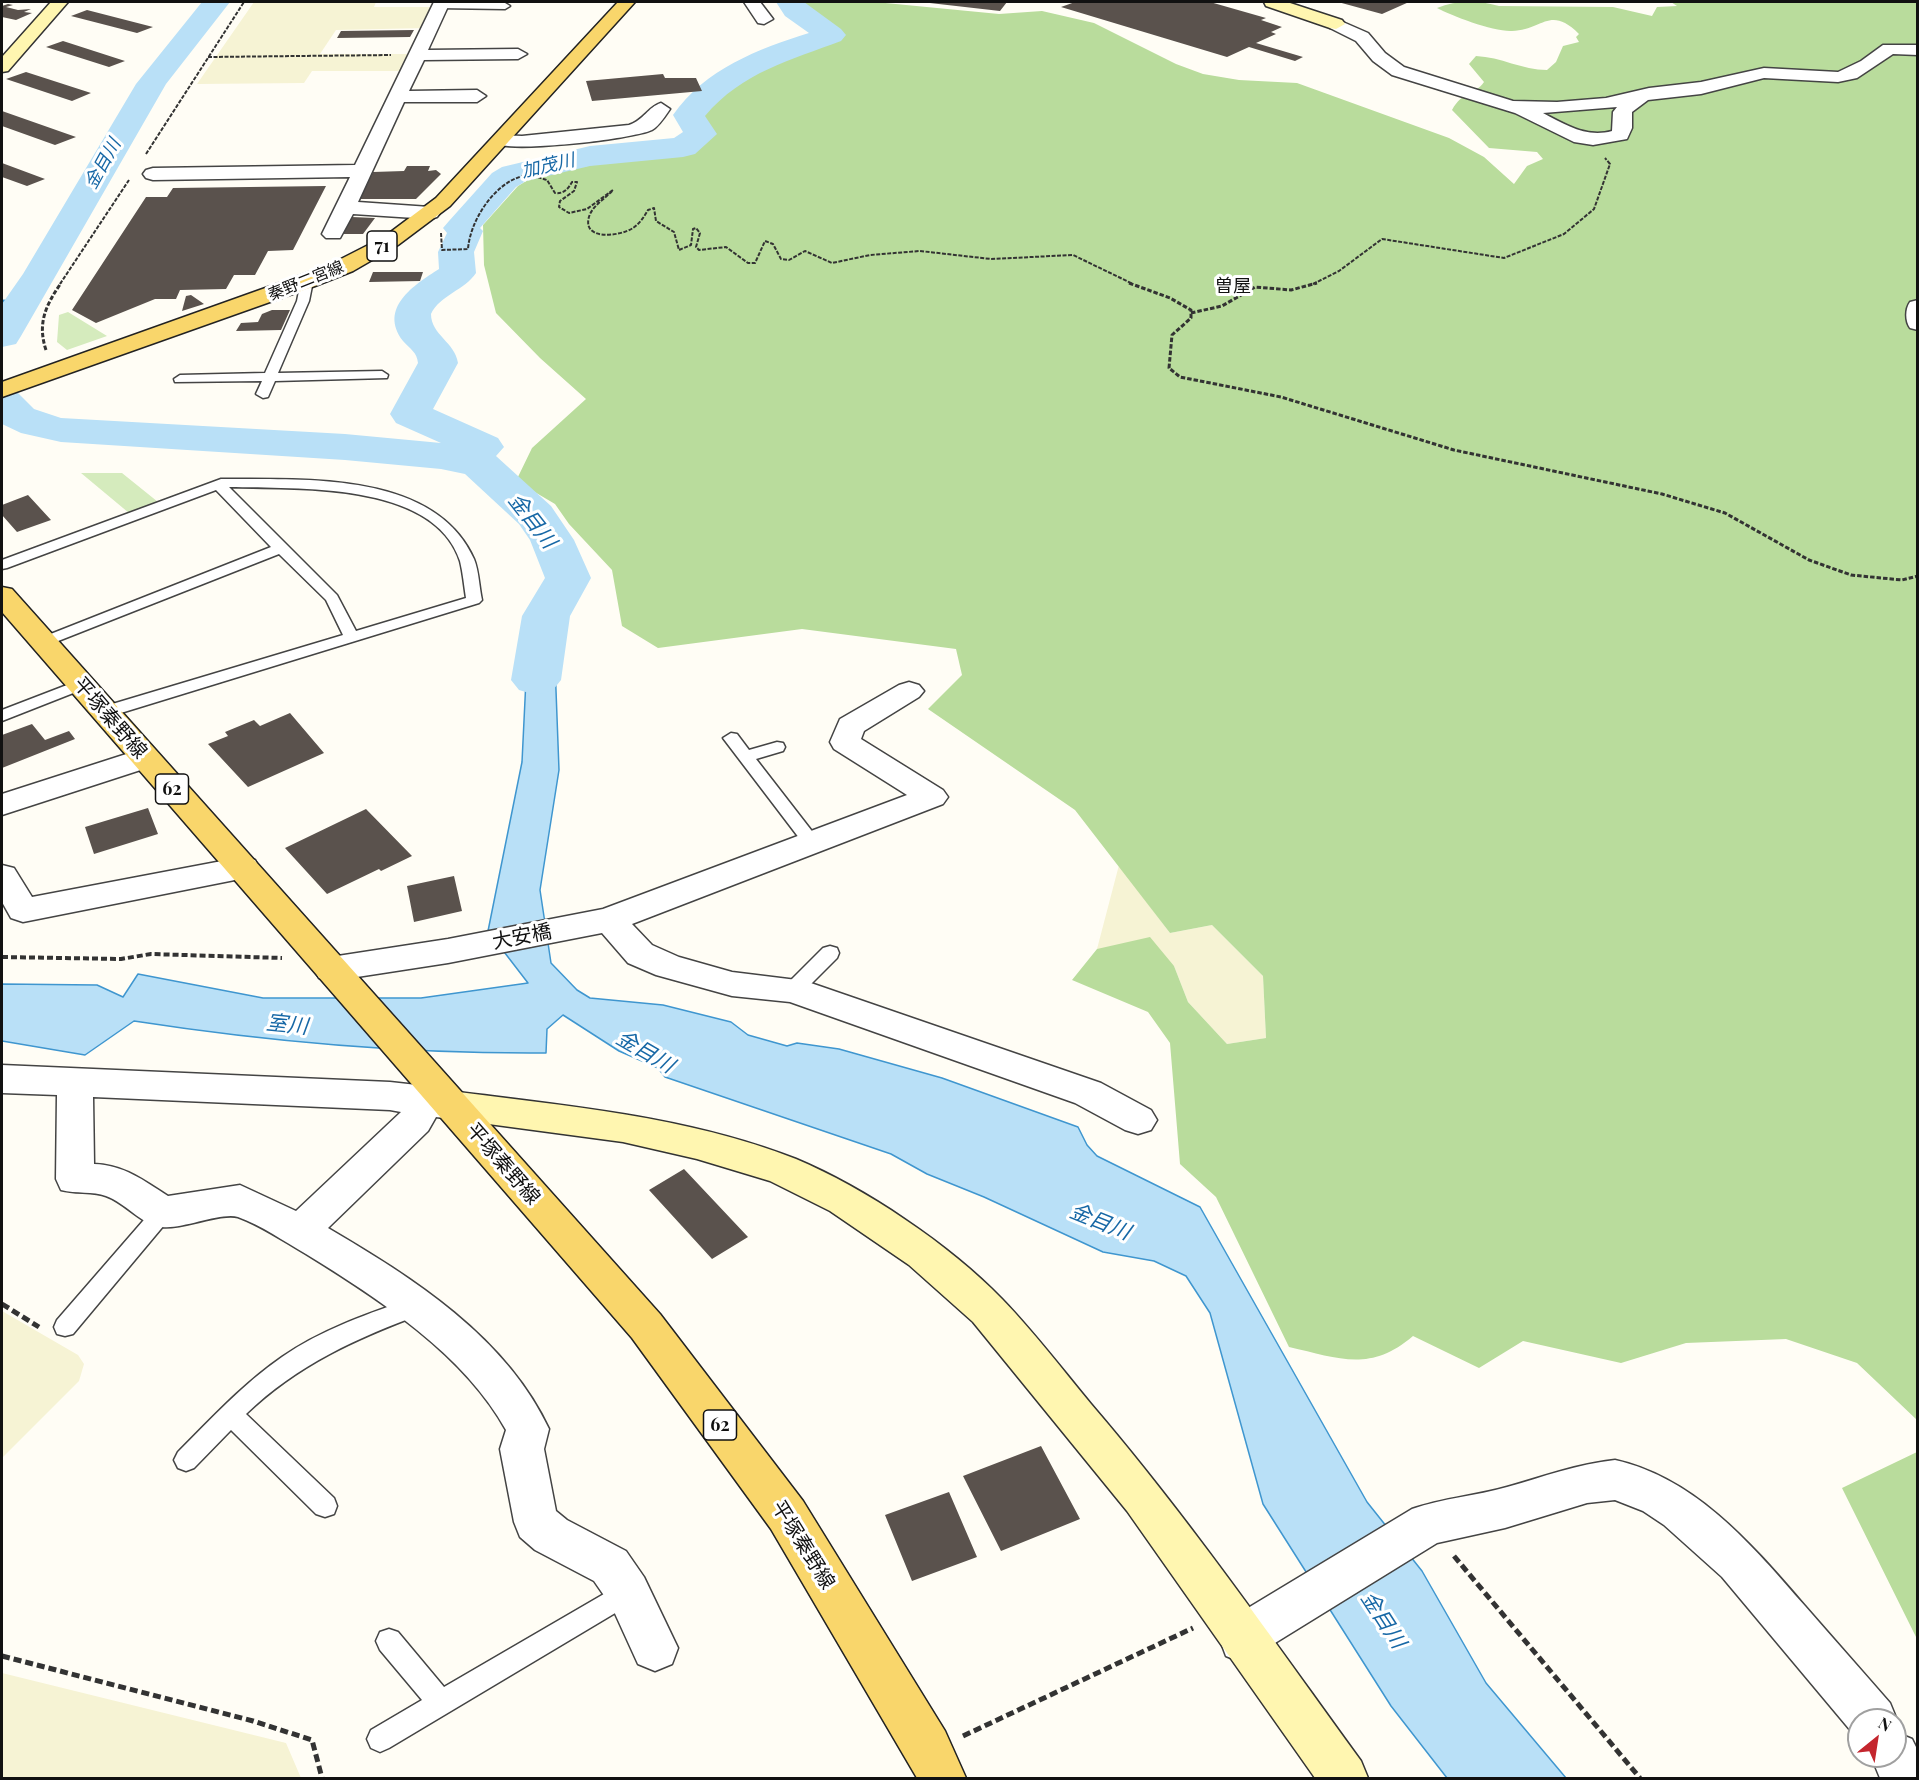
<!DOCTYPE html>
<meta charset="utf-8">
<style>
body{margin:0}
#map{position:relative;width:1919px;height:1780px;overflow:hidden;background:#fffdf5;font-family:"Playfair Display",serif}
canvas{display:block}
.frame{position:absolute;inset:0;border:3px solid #111;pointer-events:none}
.north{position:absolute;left:1847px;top:1708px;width:60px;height:60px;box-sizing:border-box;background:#fff;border:2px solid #a0a0a0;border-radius:50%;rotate:30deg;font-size:16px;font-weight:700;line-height:24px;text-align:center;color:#111}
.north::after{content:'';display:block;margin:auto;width:21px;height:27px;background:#c4262e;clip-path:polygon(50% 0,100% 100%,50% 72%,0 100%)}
</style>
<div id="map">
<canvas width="1919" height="1780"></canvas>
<div class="frame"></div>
<div class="north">N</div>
</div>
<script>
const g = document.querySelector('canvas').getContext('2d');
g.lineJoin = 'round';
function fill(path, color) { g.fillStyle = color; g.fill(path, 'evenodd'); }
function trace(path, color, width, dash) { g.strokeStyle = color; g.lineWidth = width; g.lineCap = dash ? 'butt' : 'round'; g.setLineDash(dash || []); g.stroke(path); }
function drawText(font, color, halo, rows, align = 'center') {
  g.font = font + ' "Playfair Display","Noto Sans JP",serif'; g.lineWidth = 6; g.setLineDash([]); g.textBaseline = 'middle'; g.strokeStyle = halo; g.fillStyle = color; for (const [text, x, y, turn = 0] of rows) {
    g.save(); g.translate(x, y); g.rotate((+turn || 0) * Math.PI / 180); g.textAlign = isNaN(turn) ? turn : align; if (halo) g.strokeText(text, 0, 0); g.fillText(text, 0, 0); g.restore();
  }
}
const farmland = new Path2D(`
 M254,2h122l-2,5h61l-8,21 -91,2 -16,24h92l-9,17h-91l-8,12 -107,1z
 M1119,865l51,68 42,-8 51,51 3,62 -39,6 -39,-42 -14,-36 -77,-17z
 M2,1311l76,44 6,9 -5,17 -77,77z
 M2,1673l284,70 15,35h-299z`);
const green = new Path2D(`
 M68,312l39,24 -40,14 -10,-8 2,-27z
 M81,473h41l36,29 -29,11z`);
const forest = new Path2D(`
 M792,2h83l124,12 43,-3 52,12 82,41 27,10 36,6 58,3 152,55 35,19 30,27 13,-18 16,-7 -6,-7 -48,-4 -37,-38c11,-20 22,-14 32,-28l-15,-18 7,-8c25,1 46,14 71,14l9,-8 7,-16 16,-4 -3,-5 3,-3c-29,-29 -36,-4 -67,-3 -18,1 -60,-15 -75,-23 19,-8 41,-8 62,-2l114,1 39,9 5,-9 20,-1 -6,-4h246v1418l-60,-57 -71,-24 -100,4 -65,20 -98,-22 -44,27 -66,-32c-43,37 -75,22 -124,11l-73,-150 -36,-33 -10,-121 -22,-31 -76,-32 25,-31 53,-12 24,29 14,36 39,42 39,-6 -3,-62 -51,-51 -42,8 -95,-123 -147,-101 34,-34 -6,-26 -154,-20 -144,19 -36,-22 -10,-56 -43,-46 -14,-20 -39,-23 16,-33 54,-49 -46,-41 -44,-45 -12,-48 -1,-40 35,-39 18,-11 136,-24 34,-24 -3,-22 110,-69 -16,-16 -7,-13z
 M1917,1452v187l-75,-151z`);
const water = new Path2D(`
 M549,603l11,43 -5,18 4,106 -19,120 11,73 26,27 13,8 73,7 68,17 17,13 39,11 10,-3 42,6 103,29 136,49 9,18 10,11 103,51 167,295 55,69 64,112 80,95h-119l-56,-72 -128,-202 -53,-191 -24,-37 -32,-15 -51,-9 -119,-55 -57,-23 -36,-20 -226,-77 -7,-9 -39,-17 -56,-36 -16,14 -1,24c-138,1 -276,-11 -412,-32l-49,34 -83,-14v-57l95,1 26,12 15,-23 125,24h158l107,-15 -40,-52 34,-169 7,-145z`);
const stream = new Path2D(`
 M2,303l18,1`);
const river = new Path2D(`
 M202,2h28l-64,82 -145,252 -5,8 -14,3v-43l21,-30 113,-190z
 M776,2h28l37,27 5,6 -5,6c-50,19 -99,31 -136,75l12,18 -22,20 -12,3 -93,9 -64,15 -10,6 -36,41 3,3 -9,21 2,21c-11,17 -36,22 -45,41 0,21 24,28 27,49l-25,46 65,29 6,9 -8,9 55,50 23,34 17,38 -21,38 -9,64 -8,10 -17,5 -17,-5 -8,-10 11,-64 23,-38 -15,-38 -11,-16 -54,-50 -24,-5 -96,-9 -284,-18 -40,-9 -19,-9v-36l14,3 18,18 27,9 284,16 96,9 -45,-20 -6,-9 28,-51c-1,-11 -8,-14 -15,-22 -25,-33 11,-56 36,-72l-1,-17 9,-19 -4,-5 6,-7 43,-48 10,-6 88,-21 84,-8 9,-6 -10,-17c32,-46 85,-66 136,-82l-24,-17z`);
const building = new Path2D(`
 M921,2h86l-7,9z
 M1075,2h135l56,16 -5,2 21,7 -11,5 5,2 -20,9 47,14 -8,4 -46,-14 -22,10 -166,-50z
 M1338,2h71l-27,12z
 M8,4l5,1 -7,2 12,3 13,-1 -7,3 8,1 -16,7 -14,-3v-11z
 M87,10l66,17 -16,6 -66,-17z
 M414,30l-4,7 -73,1 4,-7z
 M63,41l62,20 -16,6 -63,-20z
 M26,72l65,21 -19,8 -66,-22z
 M663,74l2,4h31l6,13 -110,10 -6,-20z
 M2,111l74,26 -21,8 -53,-19z
 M2,163l43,16 -18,7 -25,-9z
 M407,166h23l-2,5 8,-1 5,4 -25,25h-56l13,-27 31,-1z
 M326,186l-33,64 -25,1 -13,24h-21l-8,14 -46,1 -4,9h-21l-59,24 -24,-13 74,-113h21l6,-9z
 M352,217l23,1 -12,16h-20z
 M373,272h50l-3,9 -51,1z
 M191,295l13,9 -22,7 4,-15z
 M272,310h18l-9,20 -45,1 5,-8 17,-1 4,-8z
 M28,495l23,25 -34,12 -15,-17v-10z
 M290,713l34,40 -76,34 -40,-43 20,-8 -3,-4 29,-12 6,6z
 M32,724l13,16 24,-9 6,8 -73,29v-33z
 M148,808l10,26 -64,20 -9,-27z
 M366,809l46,47 -31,15 -2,-2 -52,25 -42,-46z
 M454,876l8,35 -48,11 -7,-36z
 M684,1169l64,68 -36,22 -63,-69z
 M1041,1446l39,73 -79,32 -38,-75z
 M949,1492l28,65 -65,24 -27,-66z`);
const pathFar3 = new Path2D(`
 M208,57l183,-2
 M146,154l98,-152
 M441,233l1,17 26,-1c2,-28 26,-66 55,-73 8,-2 17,2 24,4l8,13c9,1 13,-4 17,-11h5l-3,9 -14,10 -1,6 10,6 18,-4 26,-19c-7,8 -18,14 -23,24 -11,27 29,23 43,14 7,-5 11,-11 15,-18l6,-2 2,13 18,11 5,18 12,-5 2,-16 3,-1 4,5 -4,14 3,3 27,-3 22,16h7l10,-22 8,3 8,15 8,1 16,-9 27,12 38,-8 50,-4 71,8 82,-4 60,29
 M60,284l69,-104
 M1313,284l26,-13 43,-32 122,19 60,-24 30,-25 16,-45 -5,-6`);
const pathFar2 = new Path2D(`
 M1129,283l41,15 21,12v8l-19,17 -3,33 11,9 101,20 173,53 208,44 63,19 84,47 42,15 51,5 16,-4
 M1191,313l31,-7 33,-19 36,3 26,-7
 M46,350c-9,-27 0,-45 15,-67`);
const pathFar1 = new Path2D(`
 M2,957l119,2 30,-5 131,4`);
const path = new Path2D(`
 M2,1304l37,23
 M1454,1556l186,222
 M2,1656l251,65 59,19 10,38
 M963,1736l230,-108`);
const lane = new Path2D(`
 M440,3h65l5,3 -5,3 -68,-1v-4z
 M307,277l6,4 -4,20 -31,72 104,-2 6,4 -1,3 -112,3 -7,16 -5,1 -7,-4 6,-13 -87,1 -1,-3 6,-4 85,-2 32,-72 4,-20z
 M221,479c81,1 213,-9 253,80 5,12 5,28 8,41l-3,3 -368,113h-12l-2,-4 2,-4 244,-73 -17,-35 -47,-46 -231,91h-10l-3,-3 3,-3 233,-92 -55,-57 -209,78 -5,1v-9zM229,487c67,2 205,-6 231,74 3,12 4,25 6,37l-110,33 -19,-36z
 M80,680l8,5 -2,3 -84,33v-11z
 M731,733l6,1 12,16 28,-8 6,1 2,4 -2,4 -27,8 62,80 3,4 -3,4h-12l-83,-109z
 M830,946l7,2 2,5 -2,5 -37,37h-14l-2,-5 2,-5 37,-37z
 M163,1203l7,3 4,6 -4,6 -97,116 -8,2 -8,-2 -3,-7 3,-7 99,-114z
 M416,1297l8,2 3,7 -3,7c-67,25 -126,51 -178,101l88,84 3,8 -3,8 -9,3 -9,-3 -85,-84 -37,38 -8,3 -8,-3 -4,-8 4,-8c33,-33 65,-68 104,-95 40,-28 88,-44 134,-60z
 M628,1580l9,4 4,8 -4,8 -248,148 -9,4 -9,-4 -4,-9 4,-9 51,-30 -42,-50 -4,-9 4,-9 9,-3 9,3 46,55z`);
const street = new Path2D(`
 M434,2h16l-22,48 90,-1 9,5 -9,5 -94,1 -15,31 68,-1 9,6 -9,6h-73l-46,100 72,5 7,2 3,4 -3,4 -7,2 -77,-5 -13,24h-14l-4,-4 28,-57 -197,3 -7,-2 -3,-4 3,-4 7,-2 202,-3z
 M744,2h16l13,17 -9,5 -6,-1z
 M1336,19l32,14 17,20 19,14 109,34 44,1 49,-4 43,-10 52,-6 63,-14 74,4 23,-11 22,-16h35v10l-25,-1 -36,24 -19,4 -74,-4 -63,16 -53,6 -16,12v16l-5,11 -34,6 -19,-3 -59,-29 -123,-38 -19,-14 -17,-20 -26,-13 -3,-4zM1617,107l-4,5 -1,19c-26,7 -46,-6 -69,-18z
 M661,103l9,6c-4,6 -11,17 -18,21 -18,9 -152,25 -162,11l10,-6 22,1 107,-11c15,-5 19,-18 32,-22z
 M1918,300v30l-8,-2c-5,-7 -5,-19 0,-26z
 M909,682l10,3 5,6 -5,6 -55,34 -3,8 82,51 5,7 -5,7 -311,120 20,21 27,12 53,15 73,9 296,102 50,27 6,10 -6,10 -13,4 -13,-4 -50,-27 -285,-101 -58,-6 -76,-21 -28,-12 -26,-30 -154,30 -117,18 -12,-3 -5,-9 5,-9 12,-3 117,-18 155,-30 304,-114 -73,-46 -4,-7 10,-23 59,-34z
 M145,748l11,3 4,7 -4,7 -154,50v-21z
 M243,857l12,3 4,8 -4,8 -232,46 -12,-4 -9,-16v-37l12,3 18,29z
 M2,1065l388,17 36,4 38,9 5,10 -5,10 -13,4 -15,-2 -8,14 -100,97c85,50 178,109 221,201l-5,20 12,62 11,9 59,31 18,26 34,71 -6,16 -17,7 -17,-7 -26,-57 -18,-26 -59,-31 -15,-13 -6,-15 -14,-73 6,-19c-42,-76 -127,-131 -200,-176 -21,-12 -45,-29 -68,-37 -17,-5 -57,13 -76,10 -22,-3 -36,-24 -56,-31 -13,-5 -30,-2 -45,-6l-5,-11 1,-84 -55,-2zM93,1097l297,13 11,2 -105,99 -56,-26 -72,11c-25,-16 -44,-31 -74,-32z
 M1615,1460c81,18 138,86 190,146 28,32 57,65 85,97l7,17 -2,5v-5h-36v18l-3,-1 -134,-160 -58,-52 -21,-14 -28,-11 -28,3 -82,25 -68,15 -162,100 -15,13 -17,7 -17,-7 -6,-16 6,-16 17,-13 169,-102c31,-11 64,-13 95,-22 36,-10 70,-23 108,-27z
 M1895,1732l17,7 6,12v27h-38l-9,-22h24z`);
const secondary = new Path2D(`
 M51,2h17l-60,69 -6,1v-15z
 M1264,2h23l55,18 3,4 -9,5 -6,-1 -64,-22z
 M451,1091c115,15 236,25 345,68 69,29 154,86 206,140 32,33 60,70 89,105 97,113 182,236 270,357l7,17h-53l-188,-267 -154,-189 -64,-57 -79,-54 -60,-30 -73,-22 -74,-17 -172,-23 -13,-4 -5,-10 5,-10z`);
const primary = new Path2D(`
 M618,2h17l-185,204 -52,39 -45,26 -38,15 -313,111v-15l297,-106 38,-15 47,-24 52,-39z
 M2,587l10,2 648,725 143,187 142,230 21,47h-49l-146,-249 -139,-191 -630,-726z`);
const farStreetnames = [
 ["秦野二宮線",306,281,-22]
];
const farWaternames = [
 ["金目川",103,164,-61],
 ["加茂川",548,166,-13]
];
const shields = [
 [382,246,30],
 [172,789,33],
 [720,1425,33]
];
const shieldNames = [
 ["71",382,246],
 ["62",172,789],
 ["62",720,1425]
];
const farNeighbourhoodnames = [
 ["曽屋",1233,286]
];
const streetNames = [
 ["平塚秦野線",110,718,49],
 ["大安橋",522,937,-11],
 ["平塚秦野線",503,1164,49],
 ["平塚秦野線",803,1545,58]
];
const waterNames = [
 ["金目川",532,521,52],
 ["室川",287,1025,6],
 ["金目川",645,1052,30],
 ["金目川",1100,1222,22],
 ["金目川",1383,1620,57]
];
fill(farmland, '#f6f3d4');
fill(green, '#d5ebbd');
fill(forest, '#b9dc9c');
fill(water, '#b9e0f7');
trace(water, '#3f96cf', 1.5);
trace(stream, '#3f96cf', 7);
fill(river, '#b9e0f7');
fill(building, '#5a524d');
trace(lane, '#444', 3);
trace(street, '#444', 3);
trace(secondary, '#333', 3);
trace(primary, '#222', 3);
trace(pathFar3, '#333', 2, [4, 1.5]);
trace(pathFar2, '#333', 3, [4.5, 2]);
trace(pathFar1, '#333', 4, [6, 3]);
trace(path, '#333', 5, [8, 4]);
fill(lane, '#fff');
fill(street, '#fff');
fill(secondary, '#fff6b0');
fill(primary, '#f9d66b');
drawText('16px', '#111', '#fff', farStreetnames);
drawText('italic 18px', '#1768a6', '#fff', farWaternames);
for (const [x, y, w] of shields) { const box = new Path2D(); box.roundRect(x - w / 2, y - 15, w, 30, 4.5); g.fillStyle = '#fff'; g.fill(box); trace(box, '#111', 1.5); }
drawText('bold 18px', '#111', null, shieldNames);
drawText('18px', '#111', '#fff', farNeighbourhoodnames);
drawText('20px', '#111', '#fff', streetNames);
drawText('italic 21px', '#1768a6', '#fff', waterNames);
</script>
